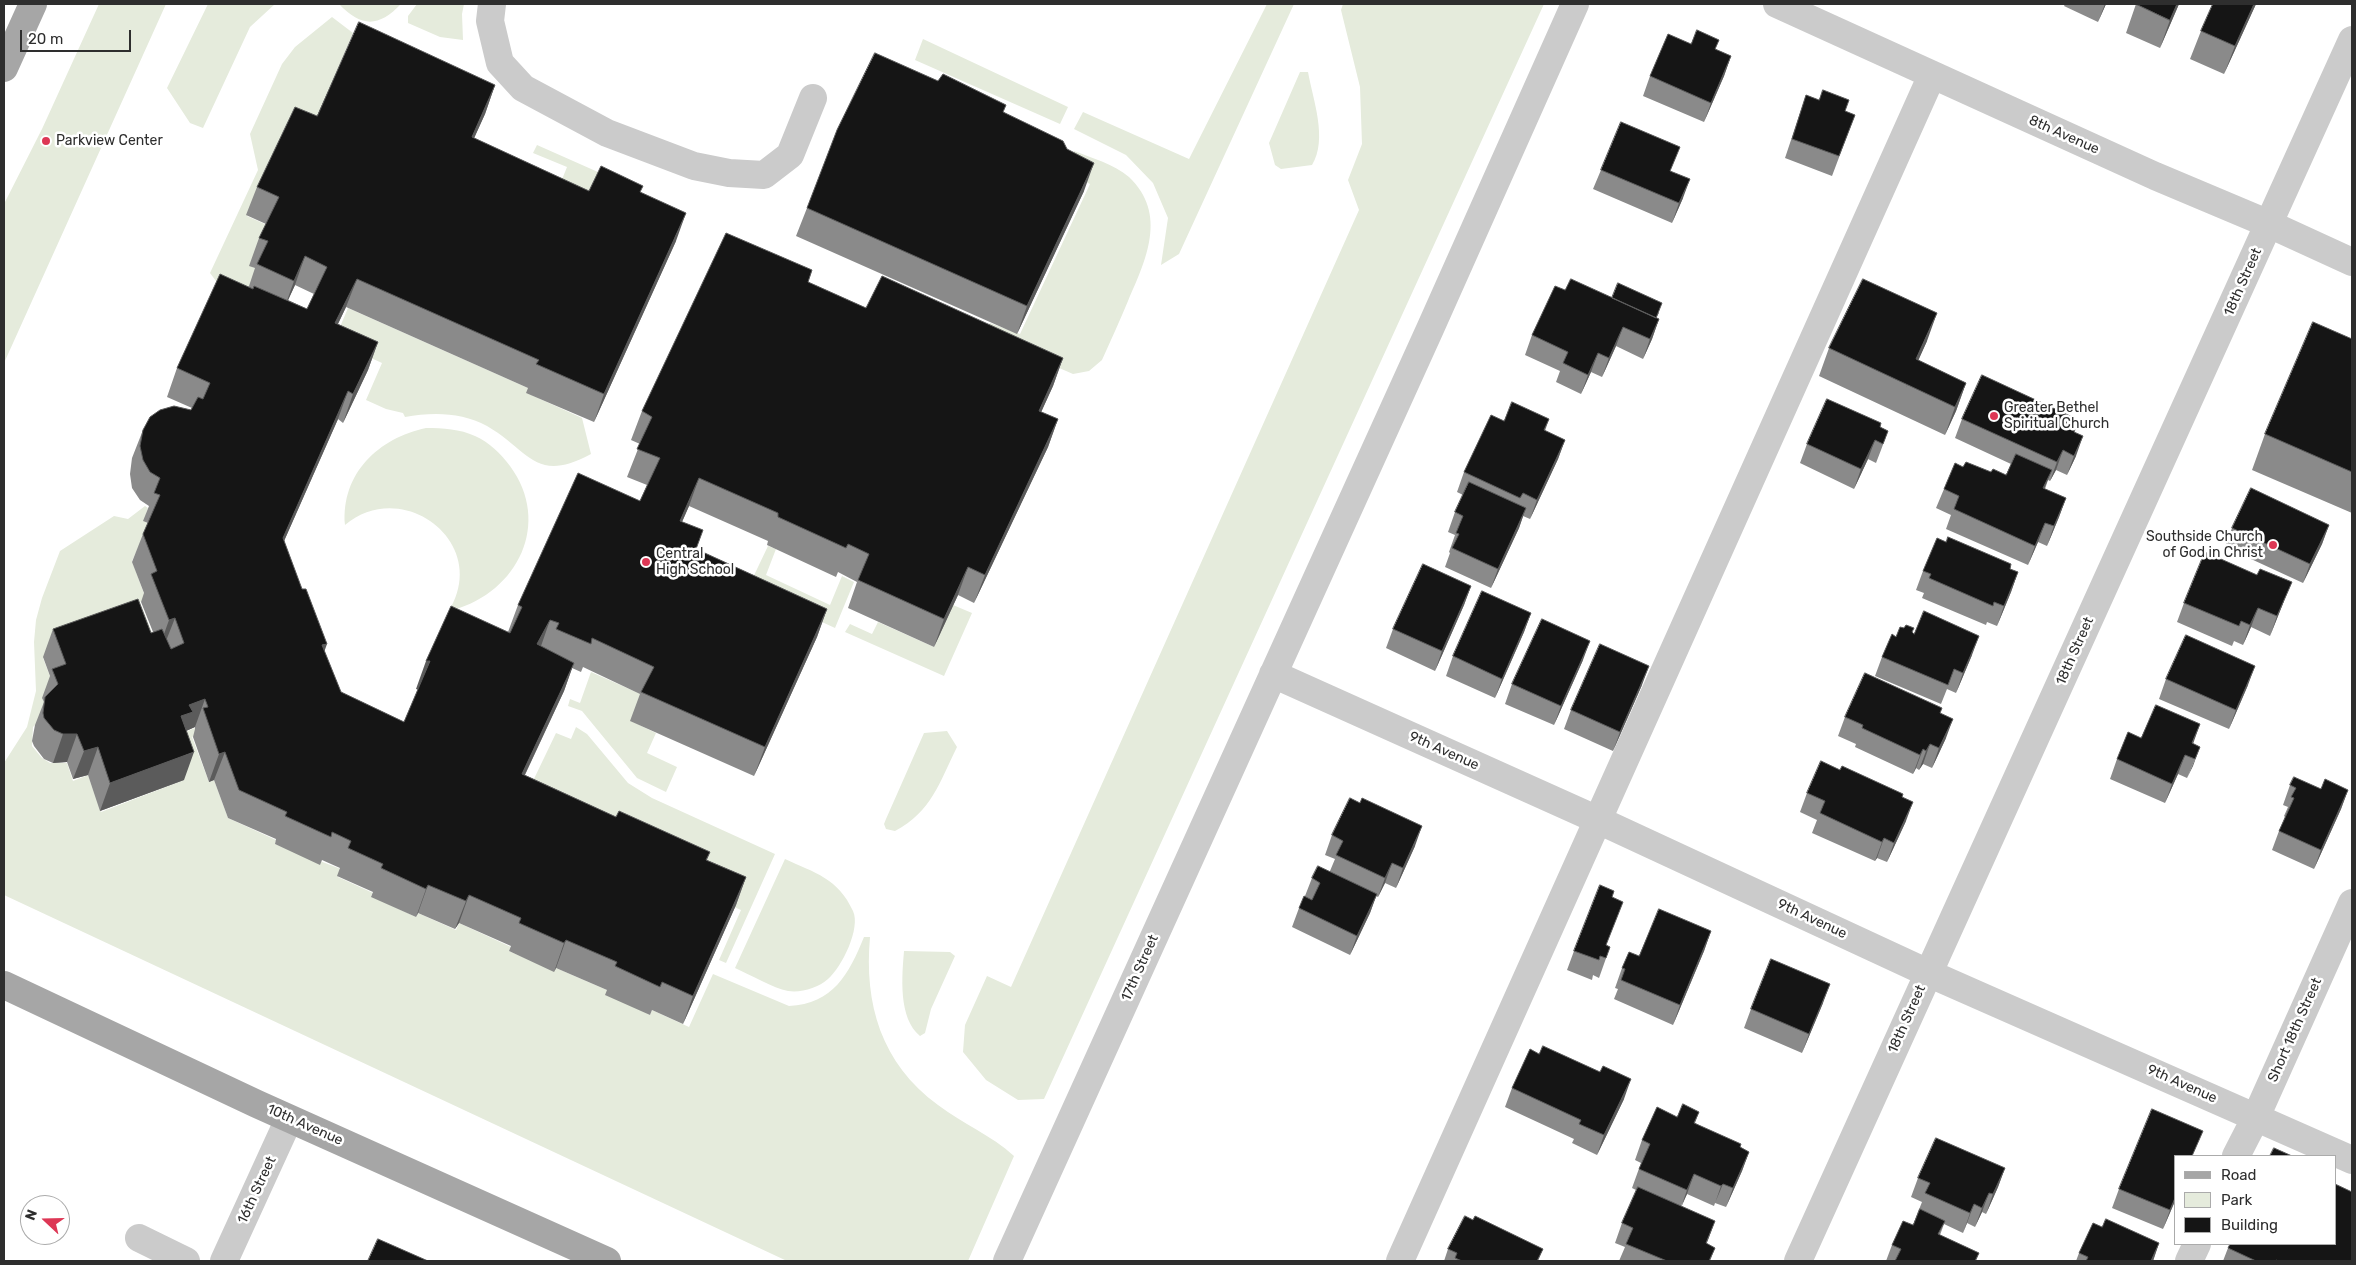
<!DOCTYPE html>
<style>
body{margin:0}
#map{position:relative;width:2356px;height:1265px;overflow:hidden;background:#fff;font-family:Rubik,sans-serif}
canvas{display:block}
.frame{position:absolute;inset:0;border:5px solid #2e2e2e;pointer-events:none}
.legend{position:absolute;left:2174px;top:1155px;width:162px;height:90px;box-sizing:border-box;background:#fff;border:1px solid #ababab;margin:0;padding:6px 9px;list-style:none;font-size:15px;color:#2e2e2e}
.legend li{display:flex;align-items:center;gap:10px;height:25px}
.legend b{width:25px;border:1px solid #ababab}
.north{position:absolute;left:20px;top:1195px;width:50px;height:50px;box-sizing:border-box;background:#fff;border:1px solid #ababab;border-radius:50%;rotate:291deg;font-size:14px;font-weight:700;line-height:20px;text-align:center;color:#2e2e2e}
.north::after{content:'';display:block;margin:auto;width:18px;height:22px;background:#dd3755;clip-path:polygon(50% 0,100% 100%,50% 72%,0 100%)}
.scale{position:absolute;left:20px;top:30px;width:111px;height:22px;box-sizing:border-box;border:2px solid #2e2e2e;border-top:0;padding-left:6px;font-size:15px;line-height:18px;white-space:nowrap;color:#2e2e2e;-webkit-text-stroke:4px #fff;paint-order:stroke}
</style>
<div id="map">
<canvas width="2356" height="1265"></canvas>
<div class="frame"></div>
<ul class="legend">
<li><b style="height:6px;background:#a6a6a6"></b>Road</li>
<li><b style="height:14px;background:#e5ebdc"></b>Park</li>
<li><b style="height:14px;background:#151515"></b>Building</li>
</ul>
<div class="north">N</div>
<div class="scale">20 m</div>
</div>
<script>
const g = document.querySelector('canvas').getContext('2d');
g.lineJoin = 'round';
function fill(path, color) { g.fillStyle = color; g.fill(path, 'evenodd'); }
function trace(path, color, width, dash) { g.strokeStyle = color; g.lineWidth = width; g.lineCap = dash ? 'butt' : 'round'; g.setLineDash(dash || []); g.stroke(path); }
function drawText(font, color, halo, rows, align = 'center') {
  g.font = font + ' Rubik,sans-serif'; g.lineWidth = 5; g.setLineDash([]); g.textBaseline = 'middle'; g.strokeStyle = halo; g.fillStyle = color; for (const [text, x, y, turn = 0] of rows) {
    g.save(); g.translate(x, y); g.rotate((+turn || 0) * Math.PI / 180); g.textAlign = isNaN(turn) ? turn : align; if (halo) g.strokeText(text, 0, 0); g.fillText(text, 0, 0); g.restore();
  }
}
const green = new Path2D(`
 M99,4h67l-162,359v-159l38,-75z
 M208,4h67l-25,23 -47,101 -13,-5 -23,-35z
 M339,4h62c-22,23 -39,24 -62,0z
 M417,4h47l-2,10 1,26 -23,-3 -32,-14v-7z
 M1267,4h27l-115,250 -18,11 7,-47 -15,-35 -27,-28 -52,-26 9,-17 106,47z
 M1343,4h201l-500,1095 -26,1 -32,-20 -23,-28 2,-27 22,-49 24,11 348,-777 -11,-30 14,-36 -2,-57 -19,-77z
 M332,17l21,16 -46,111 -22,-10 -38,82 22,10 -18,40 7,4 -12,23 -30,-12 -6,-8 48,-103 -8,-36 32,-70 13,-17z
 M923,39l145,68 -8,17 -145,-64z
 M1300,72h8c5,28 20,67 4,93l-31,4 -6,-4 -6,-22z
 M537,145l79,35 20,20 -77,-13 8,-20 -34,-14z
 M1074,151c18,7 40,13 55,26 39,37 17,83 -1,124 -8,19 -17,39 -26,59l-13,11 -16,3 -92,-40 9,-11 30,11 70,-150 -25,-12z
 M348,308l180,80 -1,5 55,25 9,36c-56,30 -61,-3 -104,-28 -25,-14 -55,-14 -82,-9l-2,-4 -17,-4 -20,-9 16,-37 -48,-22z
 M426,428c17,0 34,1 49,8 14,6 26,18 35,30 42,57 8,126 -57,144l-2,-3c37,-67 -50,-130 -106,-82 -4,-52 34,-87 81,-97z
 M145,506l3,2 -4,13 5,3 -17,37 14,38 -6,3 18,46 -115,10 13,34 -8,20 -15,15 -1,19 10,12 8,5h17l6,18 15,-6 13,37 83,-32 -4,-46 15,-6 3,6 -6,3 17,45 5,-2 14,38 48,22 -1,4 66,25 -3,8 35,16 -2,3 45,21 2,-4 38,17 3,-7 52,24 -2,4 45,20 2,-3 51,22 43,25 2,-5 37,17 24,-53 76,32c44,-2 60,-32 75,-69h6c-6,67 11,126 68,168 25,19 53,30 76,51l-46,105h-181l-783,-366v-132l23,-36 9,-36 -2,-49 2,-22 6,-22 18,-47 54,-35 14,3z
 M768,546l8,3 -10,26 64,30 12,-29 12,6 -19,46 -87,-40z
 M953,605l19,8 -28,63 -99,-44 5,-8 22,10 6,-12 56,25z
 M591,672l52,23 -12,26 25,12 -9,20 30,14 -11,25 -29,-14 -55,-67 -14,-5 2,-7 10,4z
 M576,727l11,7 41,49 24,15 123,56 -49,109 -7,-3 22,-50 -39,-17 -170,-110 24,-50 15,6z
 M947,731l10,16c-18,36 -25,64 -62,84l-9,-2 -2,-5 2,-5 38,-86z
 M785,859c30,14 53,19 68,52 8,17 -11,56 -25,68 -10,9 -27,14 -40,12 -15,-3 -37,-16 -53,-23z
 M904,951l46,1 5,4 -24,53 -6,24 -5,3c-22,-18 -18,-60 -16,-85z`);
const minor = new Path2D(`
 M492,4l-2,17 10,42 23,25 84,45 87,33 35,7 35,2 26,-20 23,-57
 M1777,4l378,172 114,48 83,38
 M1273,674l325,146 330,153 424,187
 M2236,1156l20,-39 96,-214
 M139,1238l47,23
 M224,1261l65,-142
 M1007,1261l423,-932 145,-325
 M1400,1261l532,-1186
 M1798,1261l554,-1221
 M2189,1261l8,-17`);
const major = new Path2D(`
 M4,68l29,-64
 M4,985l253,119 350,157`);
const wall = new Path2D(`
 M2065,4h41l-8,18 -34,-16z
 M2136,4h43l-19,44 -34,-15z
 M2213,4h43l-32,70 -34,-15 11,-28z
 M1719,40l-4,9 16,7 -7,20 -20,46 -61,-26 7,-20 41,-32z
 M495,85l-10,29 -11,24 115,53 51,1 36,49 -82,181 -68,-29 2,-5 -182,-81 -8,17 40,18 -10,28 -25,53 -5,-4 -54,122 40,110 17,41 63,30 14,-33h-2l92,-57 10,-27 122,-104 7,-16 -20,-8 13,-33 -9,-4 11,-29 166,-129 58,26 197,50 -10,28 -12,26 17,7 -10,28 -74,156 -16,-8 -24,52 -86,-39 9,-26 -19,-10 -2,5 -69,-32 1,-4 -79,-35 -7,16 14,27 131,60 -10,28 -63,139 -124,-55 10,-27 -57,-27 -2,5 -9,-4 -8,23 -39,84 91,42 94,35 -3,8 39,17 -10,28 -53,119 -31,-14 -2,5 -45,-20 2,-5 -51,-22 -2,4 -45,-21 2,-5 -52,-23 -4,6 -37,-16 -2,4 -45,-20 2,-5 -36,-16 3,-8 -18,-8 -2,5 -45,-21 1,-5 -48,-21 -14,-38 -5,2 -16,-45 2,-8v-2l-9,4 -2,49 -84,31 -12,-36 -15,4 -6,-17 -14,1 -9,-4 -10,-13 -2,-5 3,-16 9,-23 -2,-4 8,-22 -7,-19 10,-28 98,4 2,-1 -12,-30 3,-9 -12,-31 11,-28 5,-11 -5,-2 6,-15 -9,-6 -8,-12 -2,-14 2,-16 11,-28 48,-20 1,-2 -25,-11 10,-29 72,-82 6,-18 -6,-2 10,-28 7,-14 -20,-9 11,-28 60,-71zM295,285l19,9 -7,15 -19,-9z
 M1806,95l49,20 -23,61 -47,-18z
 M1004,112l80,79 -67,143 -221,-98 11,-28z
 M1601,170l70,1 12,27 -11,25 -79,-34z
 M1565,290l47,8 47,15 -3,5 3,1 -7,20 -9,20 -27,-13 -14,31 -11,-5 -10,22 -25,-12 4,-11 -35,-16 7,-20z
 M2352,339v174l-100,-43 13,-36z
 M1927,341l-9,19 48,23 -10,28 -11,24 -126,-59 10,-28z
 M1549,419l-4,12 20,9 -7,19 -28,60 -7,-3 -4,12 -28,60 -46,-21 5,-14 -1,-1 6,-17 -7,-3 7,-20 8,-17 -6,-3 7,-20 40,-51z
 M1962,419l113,13 1,24 -9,19 -11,-5 -6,11 -2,-1 -3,9 21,9 -7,19 -12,29 -9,-4 -10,23 -82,-36 5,-14 -15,-7 8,-19 19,-22 43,8 5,-11 -56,-26z
 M1880,427l8,4 -7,19 -5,13 -8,-4 -14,30 -54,-26 7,-19z
 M2329,525l-7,19 -19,39 -78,-36 7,-19z
 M2010,569l8,3 -7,20 -14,34 -10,-4 -1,3 -64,-27 2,-5 -8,-3 7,-19z
 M1471,586l-7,19 -29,66 -49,-23 7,-19z
 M2284,601l-14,35 -19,-9 -8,18 -9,-4 -2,5 -55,-24 7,-19z
 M1531,613l-7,19 -29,66 -49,-22 7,-20z
 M1912,633l60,22 -16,38 -9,-4 -6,15 -66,-28 7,-19 14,-20z
 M1583,660l-29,65 -49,-21 7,-20z
 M2166,679l82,6 -19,44 -70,-30z
 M1642,685l-29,66 -49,-22 7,-19z
 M1940,713l6,25 -14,30 -9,-4 -4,6 -3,-2 -3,6 -58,-27 1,-3 -18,-8 7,-19z
 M2141,738l52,6 7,3 -13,31 -9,-4 -13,29 -55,-24 7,-20z
 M2290,785l31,4 27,1 -7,19 -27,60 -42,-19 7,-19 6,-14 -1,-1 4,-9 -5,-2z
 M1807,793l95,4 4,24 -19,41 -10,-4 -2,3 -63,-28 5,-13 -17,-8z
 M1332,835l83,11 -19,42 -11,-5 -7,14 -2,-1 -6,17 -20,42 -58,-28 7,-19 6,-12 7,-18 18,-7 5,-12 -10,-4z
 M1612,897l-6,49 4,1 -11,31 -6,-3 -1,5 -25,-10 7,-19z
 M1711,931l-7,20 -31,74 -59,-26 4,-10 -3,-1 7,-20 17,-12z
 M1823,1003l-21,50 -58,-25 7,-19z
 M1512,1088l112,11 -27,56 -25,-12 2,-4 -69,-32z
 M1699,1112l-4,11 45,24 9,5 -7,19 -16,36 -11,-4 -1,3 -27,-12 -6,12 26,38 8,4 -5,13h-91l6,-14 -10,-4 7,-20 14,-33 -4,-2 9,-25 -6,-3 7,-20 35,-23z
 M2005,1168l-7,19 -12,27 -4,-2 -7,15 -8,-4 -4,10 -19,-9 -4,11 39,18 -3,8h-90l6,-16 21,-20 5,-13 4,-10 -11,-5 7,-19z
 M2119,1189l56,12 -12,28 -51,-21z
 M1473,1220l70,29 -5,12h-94l4,-12z
 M2102,1227l57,16 -6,18h-77l3,-8z
 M2228,1248l124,13h-129z`);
const shadedWall = new Path2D(`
 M2105,4h1l-8,18z
 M2177,4h2l-19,44 10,-28z
 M2254,4h2l-32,70 11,-28z
 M1731,56l-7,20 -20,46 7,-19z
 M495,85l-10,29 -23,51 10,-28z
 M1094,163l-10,28 -67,143 10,-28z
 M1690,179l-7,19 -11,25 7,-20z
 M686,213l-10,28 -82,181 10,-28z
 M305,256l-10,29 -11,24 10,-28z
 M357,279l-11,28 -21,44 10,-28z
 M1937,313l-10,28 -21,47 10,-29z
 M1659,319l-7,20 -9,20 7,-20z
 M1623,327l-7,19 -14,31 7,-19z
 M378,342l-10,28 -25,53 10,-29z
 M1598,353l-7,19 -10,22 7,-19z
 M1063,358l-10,28 -24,53 10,-28z
 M1966,383l-10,28 -11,24 10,-28z
 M348,391l-10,28 -65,147 10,-28z
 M1058,419l-10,28 -74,156 11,-28z
 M2083,436l-7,20 -9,19 7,-19z
 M1565,440l-7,19 -28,60 7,-19z
 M1875,440l-7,19 -14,30 7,-20z
 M2063,450l-7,20 -6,11 7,-19z
 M2052,470l-8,19 -1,-1z
 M699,478l-10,28 -19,43 10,-28z
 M2066,498l-7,19 -12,29 7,-20z
 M1526,508l-7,20 -28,60 7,-19z
 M2045,523l-7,19 -10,23 7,-19z
 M2329,525l-7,19 -19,39 7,-19z
 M968,567l-10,28 -24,52 10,-28z
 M2018,572l-7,20 -14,34 7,-20z
 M2292,582l-8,19 -14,35 7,-20z
 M1471,586l-7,19 -29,66 7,-20z
 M2258,608l-7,19 -8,18 7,-20z
 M827,609l-10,28 -63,139 11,-29z
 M1531,613l-7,19 -29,66 7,-19z
 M175,618l-11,28 -5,2 10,-28z
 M550,620l-10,29 -3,-5z
 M1979,636l-7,19 -16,38 7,-20z
 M1590,641l-7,19 -29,65 7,-19z
 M327,644l-10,28 5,-27z
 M426,661h4l-10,29 -4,-1z
 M574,663l-10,28 -52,111 10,-28z
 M1649,666l-7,19 -29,66 7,-19z
 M2255,666l-7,19 -19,44 7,-19z
 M205,699l-10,28 -9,4 -5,-15 8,-11z
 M1953,719l-7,19 -14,30 7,-20z
 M2200,724l-7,20 -1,-1z
 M63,734h14l-10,28 -14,1z
 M1930,744l-7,20 -4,6 7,-19z
 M98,747l-10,28 -15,4 11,-28z
 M2200,747l-7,19 -6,12 8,-19z
 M1923,749l-7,19 -3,6 7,-19z
 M194,752l-10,28 -84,31 10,-28z
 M225,752l-11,28 -5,2 10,-28z
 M2185,755l-7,19 -13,29 7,-19z
 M2348,790l-7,19 -27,60 7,-19z
 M1913,802l-7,19 -19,41 7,-19z
 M1422,826l-7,20 -19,42 7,-20z
 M1884,838l-7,20 -2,3 7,-19z
 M1392,863l-7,20 -7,14 7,-19z
 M746,877l-10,28 -53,119 10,-28z
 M428,885l-10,28 -2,4 10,-28z
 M1377,894l-7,19 -20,42 7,-19z
 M469,895l-10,28 -4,6 11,-28z
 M1711,931l-7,20 -31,74 7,-20z
 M566,940l-10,28 -2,4 10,-29z
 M1830,984l-7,19 -21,50 7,-19z
 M1631,1079l-7,20 -27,56 7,-20z
 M1749,1152l-7,19 -16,36 7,-19z
 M2005,1168l-7,19 -12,27 7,-20z
 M1694,1174l-7,20 -7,16 7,-20z
 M1723,1184l-8,19 -1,3 7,-20z
 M1989,1193l-7,19 -7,15 7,-19z
 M2175,1198v3l-12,28 7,-19z
 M1974,1204l-7,19 -4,10 7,-20z
 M1715,1221l-7,19 -9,21 7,-18z
 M2159,1243l-6,18h-2z`);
const building = new Path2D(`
 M2136,4h41l-7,16z
 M2213,4h41l-19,42 -34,-15z
 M359,22l136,63 -23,52 117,54 12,-25 42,20 -3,6 46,21 -82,181 -68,-30 3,-4 -182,-81 -22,44 43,19 -25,52 -5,-3 -65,147 19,51h4l21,55 -5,1 19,47 63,30 26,-61h-4l25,-55 59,27 12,-26 -4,-2 60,-132 62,28 20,-43 -23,-9 15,-32 -10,-6 84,-178 86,37 -4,12 58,26 16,-32 181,82 -24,53 19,8 -73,156 -17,-8 -24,52 -86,-39 11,-26 -21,-10 -2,4 -68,-31v-4l-79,-35 -19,43 23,9 -7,19 131,60 -62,138 -124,-55 13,-25 -62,-29 -1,6 -35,-15 3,-6 -9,-3 -13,24 37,19 -52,111 94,43 3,-6 91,41 -4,8 40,17 -53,119 -31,-14 -2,5 -45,-21 2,-4 -51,-22 -2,3 -45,-20 2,-5 -52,-23 -3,6 -38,-16 -2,4 -45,-21 2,-4 -35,-16 3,-7 -19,-9 -1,5 -46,-21 2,-4 -48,-22 -14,-38 -6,2 -16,-46 5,-1 -3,-8 -16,6 4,7 -12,4 13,36 -84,31 -12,-36 -14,4 -7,-17h-14l-9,-4 -10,-12 -1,-5 2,-16 13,-13 -6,-15 14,-5 -13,-35 85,-30 13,34 11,-4 9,20 13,-6 -9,-25 -6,2 -18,-46 6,-3 -14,-37 17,-39 -6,-2 6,-15 -10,-6 -7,-12 -3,-14 3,-16 7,-13 10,-7 14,-4 17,4 7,-13 5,2 7,-16 -33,-15 43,-94 33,15 1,-3 53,23 20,-42 -22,-11 -11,25 -37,-17 11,-23 -9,-3 20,-41 -22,-10 38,-80 22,9z
 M1697,30l22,10 -4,9 16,7 -20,47 -61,-27 18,-42 23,10z
 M875,53l63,28 5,-7 63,31 -3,7 60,29 4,8 27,14 -67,143 -220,-98 30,-78z
 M1823,90l26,10 -4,11 10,4 -16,41 -47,-17 14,-44 13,5z
 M1621,122l59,25 -10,24 20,8 -11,24 -78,-33z
 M1571,279l88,40 -9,20 -27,-12 -14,31 -11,-5 -10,22 -25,-12 5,-11 -36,-17 23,-49 10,4z
 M1863,279l74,34 -21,46 50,24 -11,24 -126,-59z
 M1618,283l44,20 -6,15 -44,-20z
 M2313,322l39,17v133l-87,-38z
 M1982,375l97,45 -5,12 9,4 -9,20 -11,-6 -6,12 -95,-43z
 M1827,399l54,24 -1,4 8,4 -5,13 -8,-4 -14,29 -54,-25z
 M1512,402l37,17 -5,11 21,10 -28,60 -14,-7 -3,5 -56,-26 27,-57 13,6z
 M2016,454l36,16 -9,18 23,10 -12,28 -9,-3 -10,23 -81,-37 5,-13 -15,-7 11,-26 8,4 3,-5 25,10 2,-3 13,6z
 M1469,482l57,26 -28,61 -46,-21 7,-14 -3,-1 7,-17 -8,-4z
 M2251,488l78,37 -19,39 -78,-36z
 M1948,537l63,27 -1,5 8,3 -14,34 -10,-4 -1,4 -64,-28 2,-4 -8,-3 14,-33 9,4z
 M2205,552l52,23 3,-6 32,13 -15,34 -19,-8 -8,17 -9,-4 -2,5 -55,-23z
 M1423,564l48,22 -29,65 -49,-22z
 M1482,591l49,22 -29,66 -49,-23z
 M1924,611l55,25 -16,37 -9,-4 -6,16 -66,-28 10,-23 4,3 4,-10 4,1 2,-3 8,3 -2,4 2,2z
 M1542,619l48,22 -29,65 -49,-22z
 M2186,635l69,31 -19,44 -70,-31z
 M1600,644l49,22 -29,66 -49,-22z
 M1865,673l77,35 -2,5 13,6 -14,29 -9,-4 -4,7 -3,-2 -3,6 -58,-27 1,-3 -18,-8z
 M2156,705l44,19 -8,19 8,4 -5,12 -10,-4 -13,29 -55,-25 11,-27 13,6z
 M1821,761l19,9 2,-4 61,28 -1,3 11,5 -19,41 -10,-5 -2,4 -62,-29 5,-12 -18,-8z
 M2294,777l27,12 4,-10 23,11 -27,60 -42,-19 15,-33 -3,-1 5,-9 -6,-3z
 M1350,798l10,5 2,-5 60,28 -19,42 -11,-5 -7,15 -49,-23 7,-14 -11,-6z
 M1318,866l59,28 -20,42 -58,-28 5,-12 8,4 8,-17 -8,-5z
 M1600,885l14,6 -2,6 11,5 -17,43 4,2 -4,11 -6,-2 -1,4 -25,-9z
 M1659,909l52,22 -31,74 -59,-25 4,-11 -3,-1 7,-16 10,4z
 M1771,959l59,25 -21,50 -58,-25z
 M1543,1046l57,26 3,-6 28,13 -27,56 -25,-11 2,-4 -69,-32 18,-39 9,5z
 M1683,1104l16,8 -5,11 47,21 -1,3 9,5 -16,36 -10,-4 -2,2 -27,-12 -7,16 -48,-21 11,-25 -8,-4 15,-33 20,10z
 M2152,1109l51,22 -11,25h-17v42l-5,12 -51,-21z
 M1936,1138l69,30 -12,26 -4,-1 -7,15 -8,-4 -4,9 -45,-20 5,-10 -12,-5z
 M2274,1148l18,8h-22z
 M2335,1184l17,8v69h-74l-2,-1 -1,1h-19l-28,-13 2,-4h105z
 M1638,1187l77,34 -9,22 9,5 -6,13h-42l-41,-17 7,-16 -11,-5z
 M1920,1209l25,12 -7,13 41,19 -4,8h-80l6,-12 -9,-4 11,-24 10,4z
 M1465,1216l8,4 2,-4 68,33 -6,12h-75l-7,-3 2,-5 -9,-4z
 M2106,1219l53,24 -8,18h-65l2,-4 -9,-4 14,-30 9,4z
 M378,1239l50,22h-60z`);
const markers = [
 [46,141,5,"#dd3755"],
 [1994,416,5,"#dd3755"],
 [2273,545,5,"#dd3755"],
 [646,562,5,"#dd3755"]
];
const streetNames = [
 ["8th Avenue",2064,135,24],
 ["18th Street",2243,282,-66],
 ["18th Street",2075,651,-66],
 ["9th Avenue",1444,751,24],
 ["9th Avenue",1812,919,25],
 ["17th Street",1140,968,-66],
 ["18th Street",1907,1019,-66],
 ["Short 18th Street",2295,1030,-66],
 ["9th Avenue",2182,1084,24],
 ["10th Avenue",305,1125,24],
 ["16th Street",257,1190,-65]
];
const poiNames = [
 ["Parkview Center",56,141],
 ["Greater Bethel",2004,408],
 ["Spiritual Church",2004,424],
 ["Southside Church",2263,537,"right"],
 ["of God in Christ",2263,553,"right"],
 ["Central",656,554],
 ["High School",656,570]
];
fill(green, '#e5ebdc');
trace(minor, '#cbcbcb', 28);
trace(major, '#a6a6a6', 28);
fill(wall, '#8a8a8a');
fill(shadedWall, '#5b5b5b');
fill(building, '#151515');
trace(building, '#5b5b5b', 1);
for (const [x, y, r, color] of markers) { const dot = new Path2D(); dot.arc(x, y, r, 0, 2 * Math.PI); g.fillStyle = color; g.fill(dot); trace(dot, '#fff', 2); }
drawText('14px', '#2e2e2e', '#fff', streetNames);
drawText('14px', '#2e2e2e', '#fff', poiNames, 'left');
</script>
